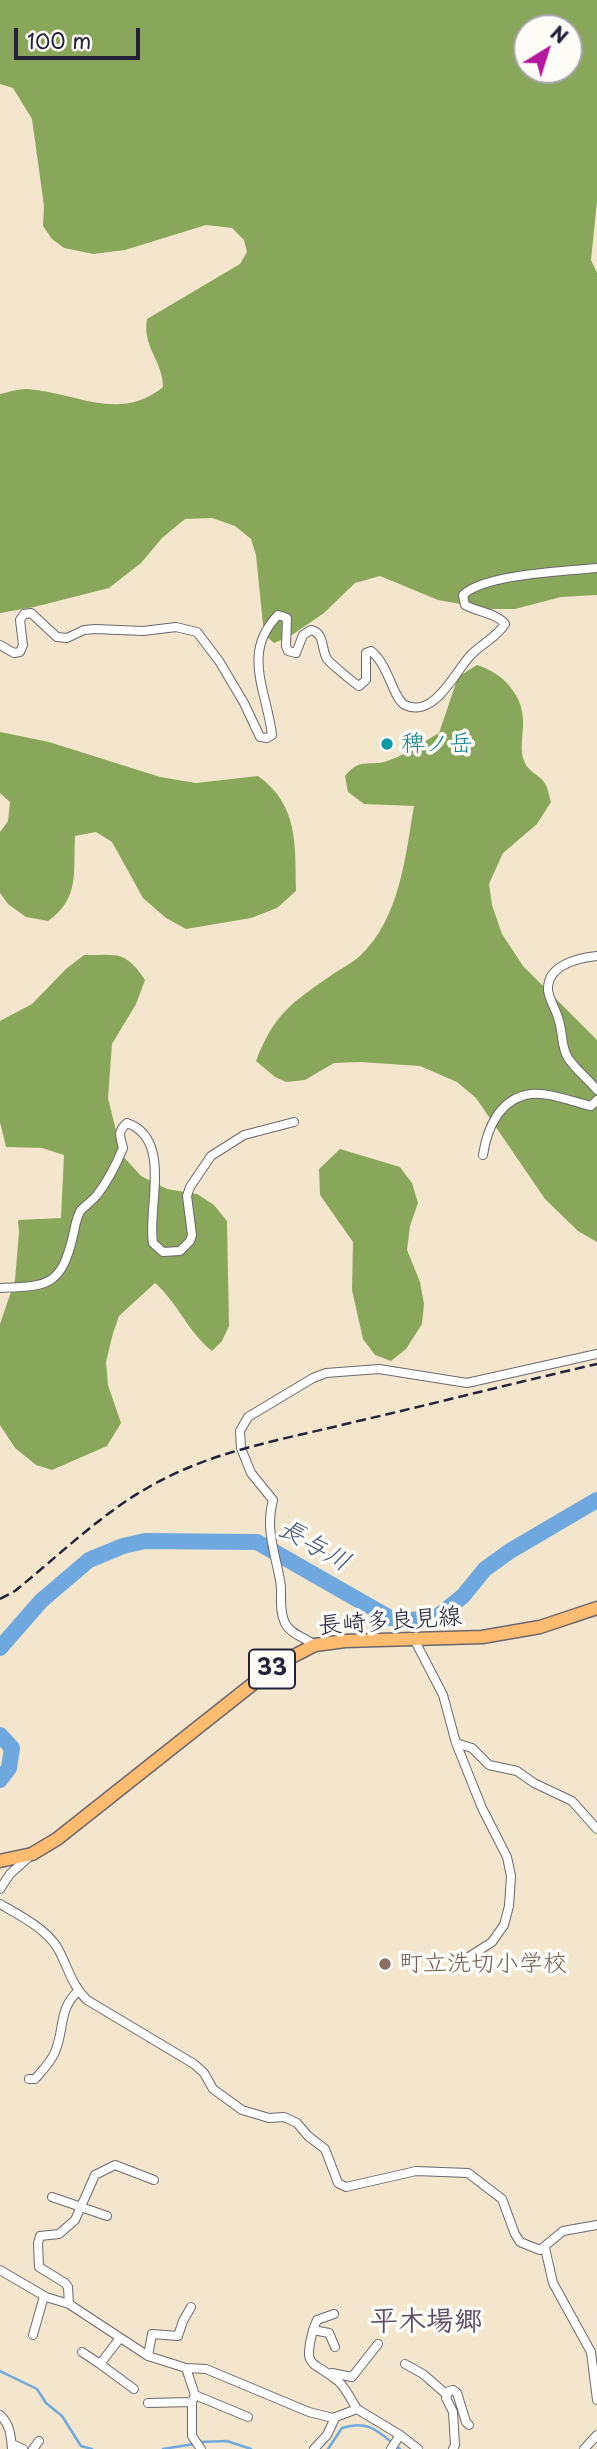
<!DOCTYPE html>
<meta charset="utf-8">
<style>
body{margin:0}
#map{position:relative;width:597px;height:2449px;overflow:hidden;background:#f3e6cc;font-family:"Playpen Sans",sans-serif}
canvas{display:block}
.north{position:absolute;left:513px;top:14px;width:70px;height:70px;box-sizing:border-box;background:#fdfcf7;border:2px solid #a5a5ac;border-radius:50%;rotate:38deg;font-size:19px;font-weight:700;line-height:28px;text-align:center;color:#22223b}
.north::after{content:'';display:block;margin:auto;width:24px;height:32px;background:#b5179e;clip-path:polygon(50% 0,100% 100%,50% 72%,0 100%)}
.scale{position:absolute;left:14px;top:28px;width:126px;height:32px;box-sizing:border-box;border:4px solid #22223b;border-top:0;padding-left:9px;font-size:21px;line-height:24px;white-space:nowrap;color:#22223b;-webkit-text-stroke:5px #fdfcf7;paint-order:stroke}
</style>
<div id="map">
<canvas width="597" height="2449"></canvas>
<div class="north">N</div>
<div class="scale">100 m</div>
</div>
<script>
const g = document.querySelector('canvas').getContext('2d');
g.lineJoin = 'round';
function fill(path, color) { g.fillStyle = color; g.fill(path, 'evenodd'); }
function trace(path, color, width, dash) { g.strokeStyle = color; g.lineWidth = width; g.lineCap = dash ? 'butt' : 'round'; g.setLineDash(dash || []); g.stroke(path); }
function drawText(font, color, halo, rows, align = 'center') {
  g.font = font + ' "Playpen Sans","Klee One",sans-serif'; g.lineWidth = 7; g.setLineDash([]); g.textBaseline = 'middle'; g.strokeStyle = halo; g.fillStyle = color; for (const [text, x, y, turn = 0] of rows) {
    g.save(); g.translate(x, y); g.rotate((+turn || 0) * Math.PI / 180); g.textAlign = isNaN(turn) ? turn : align; if (halo) g.strokeText(text, 0, 0); g.fillText(text, 0, 0); g.restore();
  }
}
const forest = new Path2D(`
 M0,0h597v201l-6,59 6,13v322l-36,2 -46,12h-27l-50,-9 -58,-24 -25,7 -31,30 -35,24 -15,6 -10,-9 -8,-79 -5,-16 -16,-13 -23,-8 -27,1 -23,19 -21,25 -32,25 -75,19 -34,6v-219c8,-2 18,-5 27,-5 48,3 92,34 136,-2 0,-26 -21,-40 -16,-68l93,-55 7,-12 -3,-12 -12,-12 -26,-3 -81,25 -32,4 -29,-6 -12,-9 -9,-13 1,-20 -12,-87 -19,-31 -13,-4zM527,28h42v42h-42z
 M477,665c26,8 48,31 46,60 0,13 -4,26 2,38 3,8 14,12 19,19 4,5 5,14 7,20l-14,22 -34,29 -14,31 3,21 10,29 21,32 74,74v202l-19,-11 -33,-32 -69,-101 -19,-16 -37,-16 -60,-4 -26,1 -29,17 -19,2 -11,-5 -19,-16c19,-49 36,-58 77,-87 9,-6 19,-11 27,-18 40,-38 45,-98 54,-150l-50,-2 -16,-12 -3,-16c16,-20 25,-8 45,-16 17,-6 33,-18 49,-27l19,-56z
 M0,732l49,10 111,35 36,6 62,-7c41,29 37,70 38,115l-19,17 -26,10 -65,11 -20,-11 -23,-20 -31,-56 -16,-10 -21,4c-2,37 5,62 -27,85l-22,-4 -18,-13 -8,-11v-61l8,-11 2,-19 -10,-9z
 M84,955c34,0 41,-5 61,25l-9,24 -24,40 -4,54 14,57 19,21 26,13 30,5 17,11 13,16 2,105 -7,15 -10,10c-24,-19 -35,-49 -57,-68l-36,33 -6,17 -7,29 2,23 13,38 -14,23 -55,24 -16,-5 -21,-17 -15,-23v-101l15,-44 4,-48 -1,-12 43,-2 3,-63 -22,-7 -36,-1 -6,-25v-101l32,-17 34,-35z
 M340,1149l60,18 12,16 6,20 -8,23 -3,24 13,32 4,22 -2,20 -16,25 -15,12 -16,-6 -12,-16 -11,-49 1,-48 -33,-47 -1,-26z`);
const stream = new Path2D(`
 M0,2371l37,18 9,14 16,13 19,30 11,3
 M200,2442l27,-1 24,8
 M163,2449l31,-5
 M328,2449l14,-21c28,-9 37,5 58,21`);
const river = new Path2D(`
 M0,1648l41,-47 48,-41 34,-14 22,-5 112,1 133,76 22,2 24,-2 27,-22 22,-27 25,-18 87,-51
 M0,1735l12,13 -3,20 -9,12`);
const minor = new Path2D(`
 M0,645l14,8 6,-1 3,-7 -3,-25 4,-6 7,-1 26,24 10,1 17,-8 11,-1 48,2 33,-4 21,5 22,29 25,42 16,34 7,1 5,-3c-5,-44 -31,-82 6,-120l9,3 -1,28 2,5 8,2 7,-18 8,-5c14,3 10,19 16,29 4,5 27,24 32,27l7,-6v-27l5,-2c18,14 22,48 34,54 29,14 50,-33 65,-49 11,-12 26,-18 35,-32 -9,-11 -27,-12 -40,-19l-2,-10c21,-21 103,-24 134,-27
 M597,956c-19,2 -50,9 -49,34 1,10 9,21 11,31 4,12 2,26 9,37 8,12 20,21 29,32
 M483,1155c4,-27 17,-57 48,-61 19,-2 42,8 60,12l6,-6
 M0,1288c47,-2 61,-1 73,-52 2,-8 3,-19 8,-26 5,-5 11,-9 16,-15 11,-14 19,-30 26,-47 -3,-12 -6,-16 4,-25 46,16 20,85 26,120l10,9 17,-1 10,-10 2,-6 -5,-39 3,-9 21,-31 33,-21 50,-13
 M414,1639l29,56 13,48 26,65 25,49 4,19 -2,30 -5,19 -12,17 -28,18
 M315,1645c-9,-7 -25,-11 -30,-22 -7,-14 -2,-29 -5,-43 -5,-27 -15,-52 -7,-80l-22,-27 -10,-25 -1,-17 8,-14 65,-39 13,-5 53,-4 88,14 130,-29
 M456,1743l16,5 17,17 28,6 17,12 38,18 25,28
 M0,1889l10,-15 21,-19
 M0,1904c19,11 45,24 57,43 11,19 14,38 30,53l107,64 10,9 9,16 29,21 27,8 15,-1 13,6 11,13 17,13 13,34 8,4 70,-16 52,2 34,26 13,35 5,8 20,8 23,-19 34,-6
 M29,2079h6c7,-8 16,-17 20,-27 10,-24 3,-42 23,-61
 M52,2197l55,19
 M545,2248l8,35 38,69 6,48
 M0,2270l46,27 23,7 79,52 38,12 20,1 103,43 24,6 24,-9 43,26 18,14
 M69,2304l-1,-17 -3,-4 -26,-16 -1,-24 2,-7 19,-2 16,-14 20,-45 20,-10 39,15
 M313,2330l4,-10 17,-6
 M33,2335l11,-39
 M335,2347l-6,-14 -16,-3c-10,39 -2,29 25,51 8,7 13,19 19,28
 M82,2352l18,12 20,-26
 M148,2356l4,-22 26,2 5,-15 8,-14
 M100,2364l34,25
 M405,2364l18,10 23,20
 M186,2368l9,27 53,22
 M332,2373l20,4 26,-33
 M192,2402v34l9,13
 M148,2403l44,-1 3,-7
 M0,2415c10,9 11,21 12,34
 M12,2444l11,5
 M33,2449l6,-8
 M314,2449l13,-14 8,-17
 M391,2449l9,-14
 M453,2449l2,-4 -2,-33 -7,-14 3,-7 4,-1 4,3 9,29 3,3
 M584,2449l13,-14`);
const primary = new Path2D(`
 M0,1861l32,-7 25,-15 221,-175 37,-19 30,-4 137,-4 58,-10 57,-19`);
const rail = new Path2D(`
 M0,1599l15,-8c42,-34 87,-78 134,-104 62,-36 132,-47 201,-64 82,-19 164,-40 247,-59`);
const markers = [
 [387,744,7,"#0f9aa8"],
 [385,1964,7,"#8d6e63"]
];
const shields = [
 [272,1669,46]
];
const shieldNames = [
 ["33",272,1669]
];
const cultureNames = [
 ["稗ノ岳",401,744]
];
const streetNames = [
 ["長崎多良見線",390,1622,-4]
];
const educationNames = [
 ["町立洗切小学校",399,1964]
];
const waterNames = [
 ["長与川",314,1546,30]
];
const quarterNames = [
 ["平木場郷",426,2322]
];
fill(forest, '#89a75a');
trace(stream, '#6ea8de', 2.5);
trace(river, '#6ea8de', 16);
trace(minor, '#6b676e', 10);
trace(primary, '#6b676e', 15);
trace(minor, '#fff', 8);
trace(primary, '#fdbc70', 12);
trace(rail, '#22223b', 2.5, [10, 5]);
for (const [x, y, r, color] of markers) { const dot = new Path2D(); dot.arc(x, y, r, 0, 2 * Math.PI); g.fillStyle = color; g.fill(dot); trace(dot, '#fdfcf7', 2.5); }
for (const [x, y, w] of shields) { const box = new Path2D(); box.roundRect(x - w / 2, y - 19.5, w, 39, 5); g.fillStyle = '#fdfcf7'; g.fill(box); trace(box, '#22223b', 2); }
drawText('bold 23px', '#22223b', null, shieldNames);
drawText('24px', '#0d838f', '#fdfcf7', cultureNames, 'left');
drawText('24px', '#22223b', '#fdfcf7', streetNames);
drawText('24px', '#785e54', '#fdfcf7', educationNames, 'left');
drawText('italic 26px', '#40587c', '#fdfcf7', waterNames);
drawText('bold 28px', '#5e4b64', '#fdfcf7', quarterNames);
</script>
